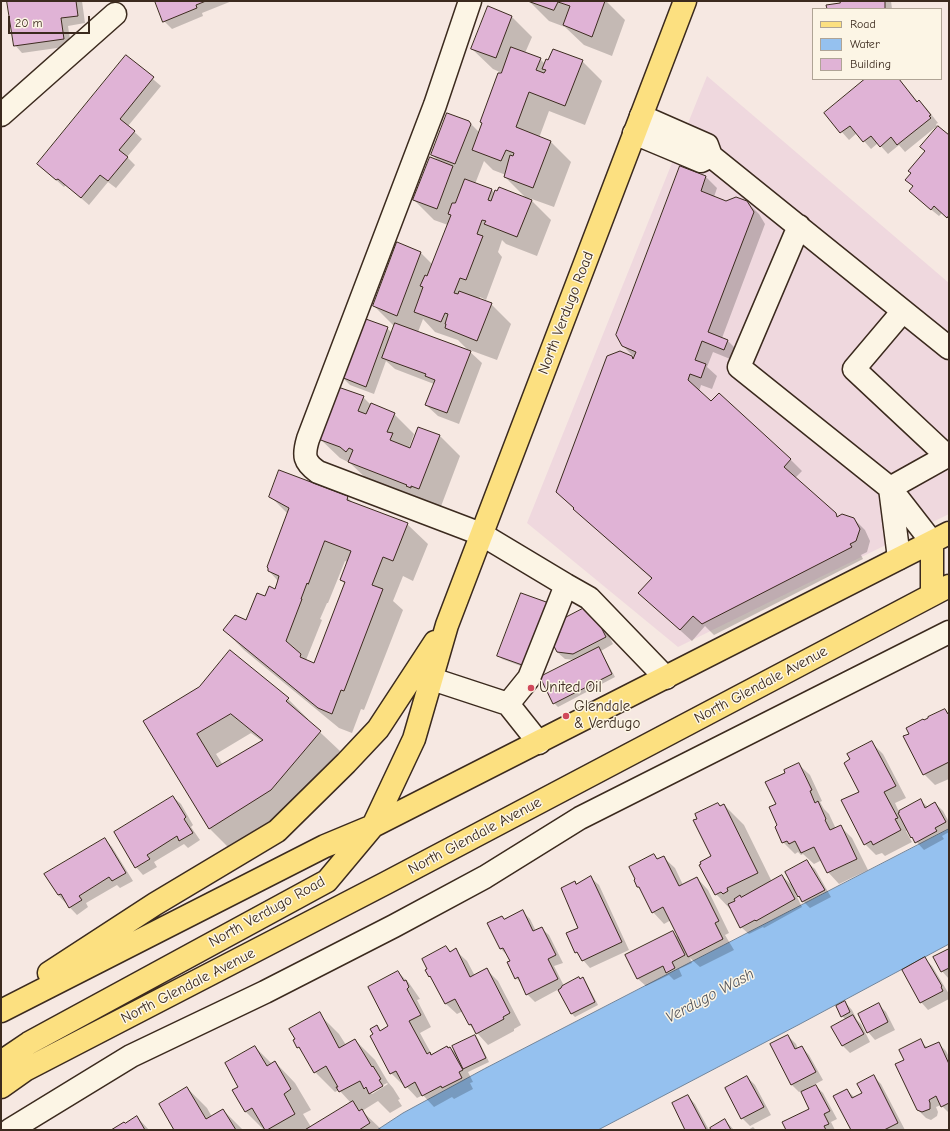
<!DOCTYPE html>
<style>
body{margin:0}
#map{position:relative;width:950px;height:1131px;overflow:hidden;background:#f6e8e2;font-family:"Comic Neue",sans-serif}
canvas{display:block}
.frame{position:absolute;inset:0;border:2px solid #3b2a1e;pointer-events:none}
.legend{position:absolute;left:812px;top:8px;width:130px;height:72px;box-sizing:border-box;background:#fcf5e5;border:1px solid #afa495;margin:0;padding:5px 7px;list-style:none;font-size:12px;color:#3b2a1e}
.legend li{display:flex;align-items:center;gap:8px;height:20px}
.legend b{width:20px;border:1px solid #afa495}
.scale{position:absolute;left:8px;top:16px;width:82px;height:18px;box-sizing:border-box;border:2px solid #3b2a1e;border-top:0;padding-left:5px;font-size:12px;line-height:14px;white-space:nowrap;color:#3b2a1e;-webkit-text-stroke:3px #fcf5e5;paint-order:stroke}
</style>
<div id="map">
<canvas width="950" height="1131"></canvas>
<div class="frame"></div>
<ul class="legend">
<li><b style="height:5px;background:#fce080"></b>Road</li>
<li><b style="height:11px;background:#95c1ef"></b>Water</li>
<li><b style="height:11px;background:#e0b3d6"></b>Building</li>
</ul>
<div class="scale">20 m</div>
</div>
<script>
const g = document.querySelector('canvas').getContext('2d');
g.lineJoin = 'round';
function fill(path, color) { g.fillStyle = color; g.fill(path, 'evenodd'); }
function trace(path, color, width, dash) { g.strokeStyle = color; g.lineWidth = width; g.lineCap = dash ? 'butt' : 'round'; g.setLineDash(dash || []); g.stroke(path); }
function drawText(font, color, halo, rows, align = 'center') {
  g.font = font + ' "Comic Neue",sans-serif'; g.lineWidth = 3; g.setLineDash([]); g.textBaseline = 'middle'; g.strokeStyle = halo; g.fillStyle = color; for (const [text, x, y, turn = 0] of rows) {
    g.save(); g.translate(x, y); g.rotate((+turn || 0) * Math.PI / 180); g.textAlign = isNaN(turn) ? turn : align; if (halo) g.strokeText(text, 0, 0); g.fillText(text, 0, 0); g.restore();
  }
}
const built = new Path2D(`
 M707,76l242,207v231l-271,133 -151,-124z`);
const water = new Path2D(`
 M949,829v115l-149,80 -202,106h-221l26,-17 81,-44z`);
const shadow = new Path2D(`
 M11,1h71l3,22 -17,3 3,20 -49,7 -7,-8z
 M156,1h76l-30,12 1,3 -31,13 -8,-8z
 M529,1h77l19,19 -13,36 -28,-11 -19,-18 -16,-6z
 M841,1h50l1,8h-64l13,-5z
 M511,16l21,21 -7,16 15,6 5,5 37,-3 20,20 -17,44 -36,-14 -10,27 12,4 20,20 -17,45 -25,-9 22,22 -14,36 -31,-12 -4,-4 -4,12 4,5 -16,43 -6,-3 -1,3 12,4 20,20 -14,36 -30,-11 15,14 -23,61 -21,-8 -12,-11 8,-21 -39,-15 -9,-8 -12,33 -24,-9 -8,-8 45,-49 5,5 3,-6 -21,-21 46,-54 13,13 15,-40 -14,-5 -20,-20 25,-39 -7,-6 37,-33 11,11 3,-9 -2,-2 21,-49 -9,-4 -21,-20zM484,161l9,9 13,5 -1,2 22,22 -32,-5 -3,-4 -17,-6zM423,319l12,13 23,8 11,11 -51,-19z
 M126,56l35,30 -33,40 14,13 -15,18 8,8 -19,23 -8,-6 -19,23 -23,-20 -2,2 -18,-16z
 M866,79h33l19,23 1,-1 8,8 11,14 -2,1 1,2 -32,26 -6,-7 -11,9 -10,-11 -7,6 -14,-16 -8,7 -24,-27z
 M949,137v82l-7,-6 -3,3 -21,-17z
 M706,177l11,11 -3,9 12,5h21l12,12 6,10 -43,114 5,2 12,12 -4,9 -22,-9 -6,15 10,9 -5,13 -11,-4 -2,7 12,11 79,56 12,12 -7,7 43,39 16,2 11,11 5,11 -3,11 -6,3 2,4 -149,76 -9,-9 -13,15 -41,-37 1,-25 -66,-59 -29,-28 63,-140 15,6 -12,-12z
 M363,397l7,7 24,10 20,20 -5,14 2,1 8,-21 21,8 20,20 -20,53 -70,-27 -20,-19 -10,-5 -21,-20z
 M271,497h76l7,7 53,20 21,20 -15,37 -10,-5 -10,25 10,9 -39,100 -3,-1 -9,24 -13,-5 -95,-78 -20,-20 23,-9 18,-24 10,-7 3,-9 -9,-10 19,-57zM345,561l3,1 -7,18 4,4 -30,80 -9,-4 16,-40 -2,-1 7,-16h1z
 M522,594l7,75 -27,-10 -4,-4z
 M598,614l15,30 -12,7 14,26 -57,30 -4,-4 21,-43 -10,-1 -8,-7z
 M231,651l57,48 20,20 -1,1 33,31 -49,59 -62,38 -20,-20 -64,-107 55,-33zM251,733l11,8 -39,24 -7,-11z
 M945,710l4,4v65l-14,6 -11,-11 -14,-40 14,-13z
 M872,743l11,11 23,44 -11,5 4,9 21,-12 8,7 7,-4 8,8 6,11v10l-7,4 2,3 -20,11 -12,-13 -4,-7 -2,1 6,11 -27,14 -3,-3 -6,2 -11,-11 -5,-52z
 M798,764l12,11 12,26 -2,1 4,7 5,5 7,15 5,-2 11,11 16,32 -29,14 -11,-12 -6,-12 -8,4 -11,-10 -2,1 -3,-3 -3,2 -12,-12 -4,-16 -2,-22 10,-31z
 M173,797l8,7 12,21 -2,2 9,13 -12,8 -4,-4 -30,18 3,5 -14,8 -7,-8z
 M724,805l20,20 28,57 10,-6 11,10 14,-24 8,7 16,28 -21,11 -15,-15 7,14 -38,21 -1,-1 -14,7 -8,-7 -9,-16 -16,-17 -4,-37 9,-50z
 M105,839l7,8 21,34 -13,7 -3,-3 -31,18 2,4 -11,8 -19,-20z
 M654,856l4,4 5,-3 12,11 8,17 14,-7 11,12 21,43 -4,2 9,15 -34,17 -10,-9 2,5 -13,6 3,7 -8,4 -5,-5 -23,11 -8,-7 -12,-23 46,-24 7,6 -8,-18 -7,4 -11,-12 -12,-22 -3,-3z
 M591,878l8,7 30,65 -39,18 -14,-16 4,-24 -5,-46 2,2z
 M522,911l8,8 6,12 5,-3 8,7 14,28 -9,3 10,20 19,-8 3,4 12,23 -23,12 -3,-3 -13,-25 -24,13 -8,-8 -4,-9 -7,-7 -8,-22 -7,-7 -12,-25 16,-4z
 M446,947l5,5 4,-2 12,11 8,15 12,-6 11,11 23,44 -7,4v2l-26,14 -19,-21 -6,-13 -6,3 -12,-11 -18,-33z
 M949,950v29l-7,-8z
 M924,958l8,8 17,28 -1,1 1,4 -21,11 -7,-8z
 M398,972l11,11 11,16 -3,1 14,27 -11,6 12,22 18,-7 7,6 18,-18 3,3 11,23 -21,10 5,10 -3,1 3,6 -19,10 -2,-2 -18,10 -11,-12 -6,3 -13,-14 -1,1 -12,-12 -17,-39 3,-8 4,5 8,-4z
 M845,1002l7,8 5,10 4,4 9,18 -20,11 -8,-8 4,-25 -4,-4z
 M879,1005l7,7 9,18 -20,10 -7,-8z
 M319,1014l20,20 7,11 9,-5 20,20 13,22 5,6 7,11 -2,1 4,6 -12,7 -12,-12 -16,10 20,19h-118l-18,-18 -6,-25 15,-40 17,17 3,-2 20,21 16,27 -8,4 8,13 40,-24 -12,-13 -4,2 -20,-20 -12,-19 -5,-6zM387,1083l1,1 -16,10 -2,-2z
 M788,1036l8,8 2,5 4,-2 7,8 14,25 -17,9 1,1 9,-4 7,7 14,26 -6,3 4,8h-48l24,-21 -10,-18 -2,1 -7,-7z
 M920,1041l8,7 10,-5 8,8 3,6v56l-8,-8 -5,2 2,5 -1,4 -6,4 -5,-2 -8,-8z
 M747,1077l8,8 16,30 -21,11 -8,-8 -16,-30z
 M874,1077l7,7 24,46h-53l-5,-40 7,7 9,-4z
 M187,1088l20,20 5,9 11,-7 20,20h-67z
 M688,1096l7,8 14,26h-23z
 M137,1117l12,13h-36z
 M725,1120l9,10h-22z
 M753,1127l3,3h-8z`);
const building = new Path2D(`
 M7,1h69l2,15 -17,2 3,21 -50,7z
 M155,1h51l-10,4 1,3 -34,14z
 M528,1h77l-13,36 -29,-12 7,-19 -12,-4 -4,8z
 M840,1h45v8h-58l-1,-4 14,-2z
 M488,6l24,10 -16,42 -25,-9z
 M511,47l30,11 -5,12 8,3 2,-3 -4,-1 4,-10 2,1 5,-11 30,11 -18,46 -36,-14 -13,35 35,14 -18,47 -29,-11 6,-22 3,1 1,-3 -8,-3 -5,11 -29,-11 10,-27 -2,-1 18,-49h3z
 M126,55l28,22 -34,42 15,12 -16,19 9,7 -20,24 -8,-6 -19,23 -23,-19 -2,1 -19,-16z
 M865,79h34l18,23 2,-2 12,15 -2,1 2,2 -34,27 -6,-8 -11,10 -9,-11 -8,6 -13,-16 -10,7 -16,-20z
 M447,113l22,8 2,3 -16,40 -24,-9z
 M938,126l11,9v80l-2,3 -13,-12 -3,4 -22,-19 4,-5 -8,-6 6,-7 -3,-2 17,-20 -5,-4z
 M430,157l23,9 -16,43 -24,-9z
 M680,166l26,10 -5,15 25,10 10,-4 11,4 7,11 -46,120 20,8 -4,10 -22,-9 -7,19 11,4 -5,14 -11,-4 -2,6 23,21 8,-8 72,66 -7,8 52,46 1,4 5,-3 12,4 6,11 -4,12 -6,3 2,3 -150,77 -9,-8 -13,14 -42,-37 14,-15 -79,-69 1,-1 -18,-16 51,-136 13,-5 12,5 1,3 3,-7 -14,-6 -6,-11z
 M465,179l27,10 -4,11 3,1 4,-11 2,1 2,-4 33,13 -15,37 -33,-13 2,-3 -4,-1 -5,14 6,2 -17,44 -6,-2 -6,15 4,1 1,-3 33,12 -15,38 -32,-13 1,-4h-1l3,-10 -3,-1 -4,9 -27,-10 9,-25 -3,-1 5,-11 2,1 24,-61 -3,-1 4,-11h3z
 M397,242l24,10 -24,64 -24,-10z
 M363,318l25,9 -22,60 -25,-10z
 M395,323l76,28 -24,62 -22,-8 10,-25 -10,-4 1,-2 -44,-16z
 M338,387l26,9 -6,15 8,3 5,-11 24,10 -8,19 6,1 -3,7 20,8 8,-21 22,8 -21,54 -8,-3v2l-5,-2 1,-1 -59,-23 5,-12 -4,-2 -3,4 -6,-5 -22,-8z
 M279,470l69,26 -1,4 61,23 -15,38 -10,-4 -11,28 11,4 -39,102 -3,-1 -9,24 -14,-6 -95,-78 12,-15 11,5 11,-27 8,3 4,-10 6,3 2,-6 2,-7 -11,-5v-3l-1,-1 22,-59 -20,-11zM325,541l26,10 -11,29 5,2 -31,81 -14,-6 1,-3 -15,-13 16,-42h-1l6,-16 1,1z
 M521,593l28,10 -24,63 -28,-10z
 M590,605l16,32 -33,17 -16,-2 -8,-15 8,-15z
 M599,647l13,27 -59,30 -13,-27z
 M230,650l59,48 -3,3 35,30 -50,59 -62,39 -66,-108 56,-34zM231,714l32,26 -46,27 -20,-33z
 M945,709l3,5 1,-1v49l-26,13 -20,-39 6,-2 -3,-6 17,-9 1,1 4,-2v-1z
 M872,741l24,45 -12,6 14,26 -3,1 6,11 -28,15 -2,-4 -7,4 -23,-45 18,-8 -15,-29 6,-4 -3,-5z
 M799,763l13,27 -2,1 5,12 3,-2 8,18 -1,1 5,10 11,-5 16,34 -30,14 -13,-26 -13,6 -6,-12 -6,3 -2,-3 -5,2 -7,-16 2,-2 -8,-18 7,-3 -11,-22 20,-9 -1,-3z
 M173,796l13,21 -2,2 9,14 -14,8 -2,-5 -30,19 3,4 -15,9 -21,-36z
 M921,799l4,9 10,-6 11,20 -11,6 2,3 -22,12 -3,-6 -1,1 -13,-25h1v-2z
 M718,803l2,3 4,-2 34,69 -31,15 1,3 -5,3 -2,-2 -6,3 -16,-30 2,-1 -1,-2 11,-6 -18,-36 4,-1 -2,-5z
 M105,838l21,35 -14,8 -3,-4 -30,19 3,4 -13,8 -8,-14 -3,1 -14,-21z
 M654,854l3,5 7,-3 15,30 18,-9 22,44 -4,2 8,16 -35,18 -25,-50 -11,6 -13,-26h-2l-3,-7 1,-1 -6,-12z
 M807,860l18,30 -23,12 -3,-6 -1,1 -13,-25z
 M782,875l13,24 -39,22 -1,-1 -15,8 -12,-24 7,-3 -1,-2 6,-4 1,2z
 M591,876l31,66 -40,19 -5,-9 -2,1 -9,-20 12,-5 -17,-40 14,-7 1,3z
 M523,910l10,21 9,-4 14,28 -8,4 10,20 -32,16 -8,-18 -3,2 -8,-17 3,-1 -7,-13 -3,1 -13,-26 15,-7 2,3z
 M673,931l12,24 -13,7 3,6 -9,5 -3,-7 -26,13 -12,-24z
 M446,946l4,6 6,-4 14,29 17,-9 23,45 -7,4 1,2 -28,15 -5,-10 -2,1 -14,-26 -10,5 -15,-28 -1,1 -4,-7 2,-1 -5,-10z
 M949,949v19l-8,4 -8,-15z
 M925,957l17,29 -1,1 2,4 -23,12 -18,-33z
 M398,971l6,10 2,-1 3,7 -2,2 14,26 -12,6 18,33 3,-2 1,3 16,-9 1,2 2,-1 13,23 -4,2 3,6 -20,10 -1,-2 -19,10 -7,-14 -10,6 -9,-17 -6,3 -20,-38 3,-2 -3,-5 7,-4 3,6 8,-5 -20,-39z
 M579,977l1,2 3,-2 12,25 -24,12 -13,-24 3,-2 1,-2z
 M845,1001l5,11 -9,5 -5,-11z
 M879,1003l9,19 -21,11 -9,-19z
 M320,1012l19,36 16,-9 17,28 1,-1 8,13 -2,1 4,6 -14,8 -3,-7 -2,2 -4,-8 -21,11 -3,-5h2l-12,-21 -12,7 -15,-26 -2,1 -4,-8 2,-1 -6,-10z
 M853,1015l11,19 -22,12 -11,-19z
 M475,1035l11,23 -23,11 -11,-23z
 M788,1035l7,14 7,-3 14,26 -25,13 -21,-41z
 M921,1039l4,9 14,-6 10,22v39l-8,4 -5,-11 -7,4 1,3v6l-8,3 -5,-2 -22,-46 9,-4 -5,-10z
 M255,1046l12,20 8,-5 16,28 -7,5 11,20 -28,16h-2l-13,-22 -7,4 -13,-22 6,-3 -13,-24z
 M874,1075l24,48 -14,7h-33l-18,-34 14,-7 5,9 10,-5 -5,-9z
 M747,1076l17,31 -23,12 -16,-31z
 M816,1085l14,26 -6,3 5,10 -5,2 2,4h-40l-4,-8 27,-13 -8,-17z
 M187,1087l19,32 17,-10 13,21h-62l-15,-26z
 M688,1095l18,34 -1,1h-20l-13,-27z
 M353,1101l6,10 3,-2 8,14 -11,7h-54z
 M137,1116l8,14h-34l13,-8 1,1z
 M725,1119l6,11h-20l-1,-2z`);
const minor = new Path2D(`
 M470,1l-35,104 -127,334c-5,17 -4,23 10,33l163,62 85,51 23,13 77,80
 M1,115l114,-101
 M641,116l66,29 4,11 238,192
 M634,133l67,28 10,-5
 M799,226l-60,141 151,121 59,-33
 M903,311l-49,58 93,87
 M899,558l-9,-70 42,54
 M432,679l76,25 31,39
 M508,704l21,-26 37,-93
 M10,1130l121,-74 134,-64 129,-66 91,-49 95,-59 369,-186`);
const major = new Path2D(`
 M932,542v52
 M49,973l106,-69 122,-73 69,-68 32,-34 57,-87
 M1,1011l324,-165 48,-20 576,-293
 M1,1062l28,-19 298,-162 46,-55 41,-87 33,-114 238,-624
 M1,1087l24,-17 361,-187 563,-297`);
const markers = [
 [531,688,4,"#d1495b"],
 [566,716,4,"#d1495b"]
];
const streetNames = [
 ["North Verdugo Road",566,313,-69],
 ["North Glendale Avenue",761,685,-28],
 ["North Glendale Avenue",475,836,-28],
 ["North Verdugo Road",267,912,-29],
 ["North Glendale Avenue",188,986,-27]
];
const poiNames = [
 ["United Oil",539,688],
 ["Glendale",574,707],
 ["& Verdugo",574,724]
];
const waterNames = [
 ["Verdugo Wash",710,996,-28]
];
fill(built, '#efd8de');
fill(water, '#95c1ef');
trace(water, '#71859b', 1);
fill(shadow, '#0003');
fill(building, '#e0b3d6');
trace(building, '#3b2a1e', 1);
trace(minor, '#3b2a1e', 25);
trace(major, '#3b2a1e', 25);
trace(minor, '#fcf5e5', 22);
trace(major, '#fce080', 22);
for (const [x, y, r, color] of markers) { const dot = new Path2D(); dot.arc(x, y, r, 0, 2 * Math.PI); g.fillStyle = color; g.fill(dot); trace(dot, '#fcf5e5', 1.5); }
drawText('15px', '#3b2a1e', '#fcf5e5', streetNames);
drawText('15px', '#3b2a1e', '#fcf5e5', poiNames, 'left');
drawText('italic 16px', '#56575d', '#fcf5e5', waterNames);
</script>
